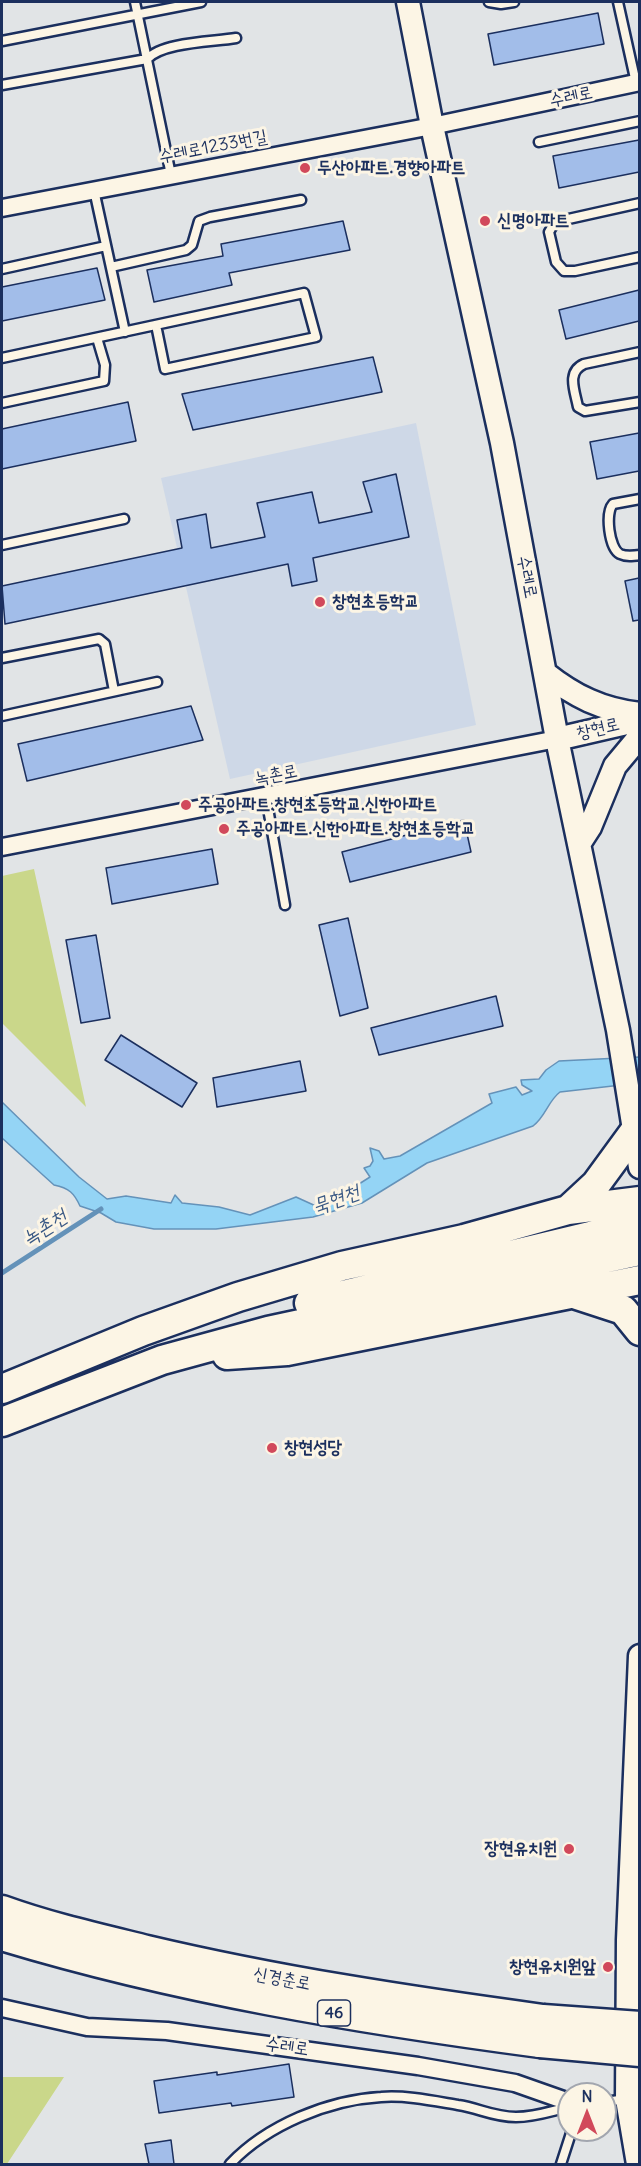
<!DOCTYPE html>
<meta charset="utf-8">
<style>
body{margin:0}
#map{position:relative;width:641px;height:2166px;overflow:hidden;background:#e1e4e6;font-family:Delius,sans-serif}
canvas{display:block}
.frame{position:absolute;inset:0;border:3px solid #1b2f5e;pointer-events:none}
.north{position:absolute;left:557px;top:2082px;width:60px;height:60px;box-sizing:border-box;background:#fcf5e5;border:2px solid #a2a6af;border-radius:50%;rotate:0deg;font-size:16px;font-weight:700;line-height:24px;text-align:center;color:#1b2f5e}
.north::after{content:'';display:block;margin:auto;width:21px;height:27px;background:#d1495b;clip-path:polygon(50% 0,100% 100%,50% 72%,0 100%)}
</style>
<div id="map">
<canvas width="641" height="2166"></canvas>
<div class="frame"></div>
<div class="north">N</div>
</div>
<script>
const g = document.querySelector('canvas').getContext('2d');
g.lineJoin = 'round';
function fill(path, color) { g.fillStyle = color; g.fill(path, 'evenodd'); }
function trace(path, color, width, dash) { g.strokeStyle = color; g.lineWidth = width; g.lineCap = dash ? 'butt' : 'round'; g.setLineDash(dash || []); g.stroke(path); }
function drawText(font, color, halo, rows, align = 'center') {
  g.font = font + ' Delius,"Poor Story",sans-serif'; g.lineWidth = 6; g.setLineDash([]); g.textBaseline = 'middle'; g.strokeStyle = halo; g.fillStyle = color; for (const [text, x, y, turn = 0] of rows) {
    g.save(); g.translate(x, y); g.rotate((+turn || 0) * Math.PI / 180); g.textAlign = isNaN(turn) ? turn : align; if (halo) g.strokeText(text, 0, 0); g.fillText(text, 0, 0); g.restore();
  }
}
const built = new Path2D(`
 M416,423l60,302 -246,54 -69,-301z`);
const green = new Path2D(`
 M34,869l52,238 -84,-84v-147z
 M2,2077h62l-57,87h-5z`);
const water = new Path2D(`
 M639,1057v26l-79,9c-12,9 -14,24 -27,34l-106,37 -65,40 -49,14 -97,12h-62l-38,-7 -15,-9 -21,-7c-6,-13 -11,-18 -26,-21l-52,-47v-36l77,75 28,22 19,-3 45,7 4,-8 7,8 37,4 31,8 46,-18 22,10 11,-4 41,-26 -6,-9 6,-2 3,-5 -3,-13 9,3 5,8 16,-3 92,-53 -3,-9 27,-7 6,8 10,-4 -10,-6 -1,-5 18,-1 7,-9 13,-9z`);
const stream = new Path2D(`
 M2,1273l99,-64`);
const building = new Path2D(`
 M598,13l6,31 -110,21 -6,-31z
 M639,140v32l-80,16 -6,-32z
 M343,221l7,29 -121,23 3,12 -78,17 -7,-32 76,-14 -2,-12z
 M97,268l8,32 -103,21v-34z
 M639,290v31l-73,18 -7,-29z
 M373,357l9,35 -189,38 -11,-36z
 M128,402l8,39 -134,28v-40z
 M639,433v38l-42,8 -7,-37z
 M396,474l13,63 -96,21 4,23 -25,5 -4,-22 -283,60 -3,-38 180,-38 -5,-28 29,-6 5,34 54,-11 -8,-34 55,-11 7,31 53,-11 -9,-30z
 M639,578v42l-6,1 -8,-40z
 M191,706l12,34 -176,41 -9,-37z
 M464,820l7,32 -121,30 -8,-30z
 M212,849l6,35 -106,20 -6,-36z
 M348,918l20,90 -28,8 -21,-91z
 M96,935l14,83 -29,5 -15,-83z
 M496,996l7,30 -124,29 -8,-27z
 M121,1035l76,48 -15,24 -77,-47z
 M300,1061l6,30 -89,16 -4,-29z
 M289,2064l5,33 -62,9 -1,-3 -72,10 -5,-32 63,-9v3z
 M171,2140l3,24h-25l-4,-20z`);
const lane = new Path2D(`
 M135,2l36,173
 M489,2l12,2 13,-2
 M618,2l18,81
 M2,41l199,-39
 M2,85l145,-26c16,-17 65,-17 89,-21
 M539,142l101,-21
 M94,190l31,142
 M640,203l-85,19 -6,10 7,30 8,9h11l65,-14
 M111,267l75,-17 6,-5 7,-24 11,-4 91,-17
 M2,269l104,-23
 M640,352l-56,12c-18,8 -9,27 -6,43l7,4 55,-9
 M2,358l302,-65 12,44 -151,32 -9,-44
 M2,403l102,-22 1,-16 -8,-27
 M640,499l-27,5c-8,9 -4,44 7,50 6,3 13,2 20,1
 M2,545l122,-26
 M2,658l97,-19 6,5 9,47
 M2,716l155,-34
 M266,797l19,108
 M605,2102l21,-3
 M230,2164c37,-39 98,-64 151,-67 25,-2 53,4 77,8 21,3 35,12 58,12 19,0 35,-6 53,-10
 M561,2164l11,-34`);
const street = new Path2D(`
 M2,208l430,-82 208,-44
 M2,847l555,-108
 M2,2008l85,19 80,4 251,35 97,17 54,19`);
const secondary = new Path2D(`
 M408,2l24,124 70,317 55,296 61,291 22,137
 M545,673c29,23 57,37 95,41
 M557,739l83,-19
 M579,844l11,-17 25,-61 25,-30
 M638,2164l-11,-65 1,-159 12,-284`);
const highway = new Path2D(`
 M568,1210l28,-26 38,-52 6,3
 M577,1295l46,15 17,21
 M309,1303l331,-79
 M227,1355l60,-4 353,-71
 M2,1389l141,-58 95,-34 104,-31 122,-27 104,-29 72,-9
 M2,1422l160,-62 106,-29 372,-80
 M2,1910c47,17 96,28 145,40 131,31 263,51 396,69
 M2,1936c175,53 357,83 538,107`);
const highwayBridge = new Path2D(`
 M543,2019l97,7
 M540,2043l100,9`);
const markers = [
 [305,168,6,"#d1495b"],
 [485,221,6,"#d1495b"],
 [320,602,6,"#d1495b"],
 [186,805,6,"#d1495b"],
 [224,829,6,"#d1495b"],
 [272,1448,6,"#d1495b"],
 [569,1849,6,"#d1495b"],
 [608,1967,6,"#d1495b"]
];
const shields = [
 [334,2013,33]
];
const shieldNames = [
 ["46",334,2013]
];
const streetNames = [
 ["수레로",571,97,-12],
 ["수레로1233번길",213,147,-11],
 ["수레로",527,577,79],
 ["창현로",598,729,-13],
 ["녹촌로",276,775,-11],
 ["신경춘로",282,1979,11],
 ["수레로",287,2047,8]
];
const poiNames = [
 ["두산아파트.경향아파트",317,168],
 ["신명아파트",497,221],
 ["창현초등학교",332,602],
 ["주공아파트.창현초등학교.신한아파트",198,805],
 ["주공아파트.신한아파트.창현초등학교",236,829],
 ["창현성당",284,1448],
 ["장현유치원",557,1849,"right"],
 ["창현유치원앞",596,1967,"right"]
];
const waterNames = [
 ["묵현천",336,1200,-20],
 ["녹촌천",45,1228,-33]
];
fill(built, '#ced8e7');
fill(green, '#cad78a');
fill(water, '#94d4f5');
trace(water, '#6492b9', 1.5);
trace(stream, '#6492b9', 5);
fill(building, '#a2bde9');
trace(building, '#1b2f5e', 1.5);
trace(lane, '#1b2f5e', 13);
trace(street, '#1b2f5e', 21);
trace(secondary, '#1b2f5e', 27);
trace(highway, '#1b2f5e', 33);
trace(lane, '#fcf5e5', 8);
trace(street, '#fcf5e5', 16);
trace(secondary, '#fcf5e5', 22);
trace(highway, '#fcf5e5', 28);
trace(highwayBridge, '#1b2f5e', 33, []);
trace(highwayBridge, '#fcf5e5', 28);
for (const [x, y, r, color] of markers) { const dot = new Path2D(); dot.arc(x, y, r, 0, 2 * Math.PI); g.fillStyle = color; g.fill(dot); trace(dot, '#fcf5e5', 2); }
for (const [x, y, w] of shields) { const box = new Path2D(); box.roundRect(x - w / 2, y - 13, w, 26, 4.5); g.fillStyle = '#fcf5e5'; g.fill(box); trace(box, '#1b2f5e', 1.5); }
drawText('bold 16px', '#1b2f5e', null, shieldNames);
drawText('18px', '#1b2f5e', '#fcf5e5', streetNames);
drawText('bold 18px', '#1b2f5e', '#fcf5e5', poiNames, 'left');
drawText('italic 20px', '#395884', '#fcf5e5', waterNames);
</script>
